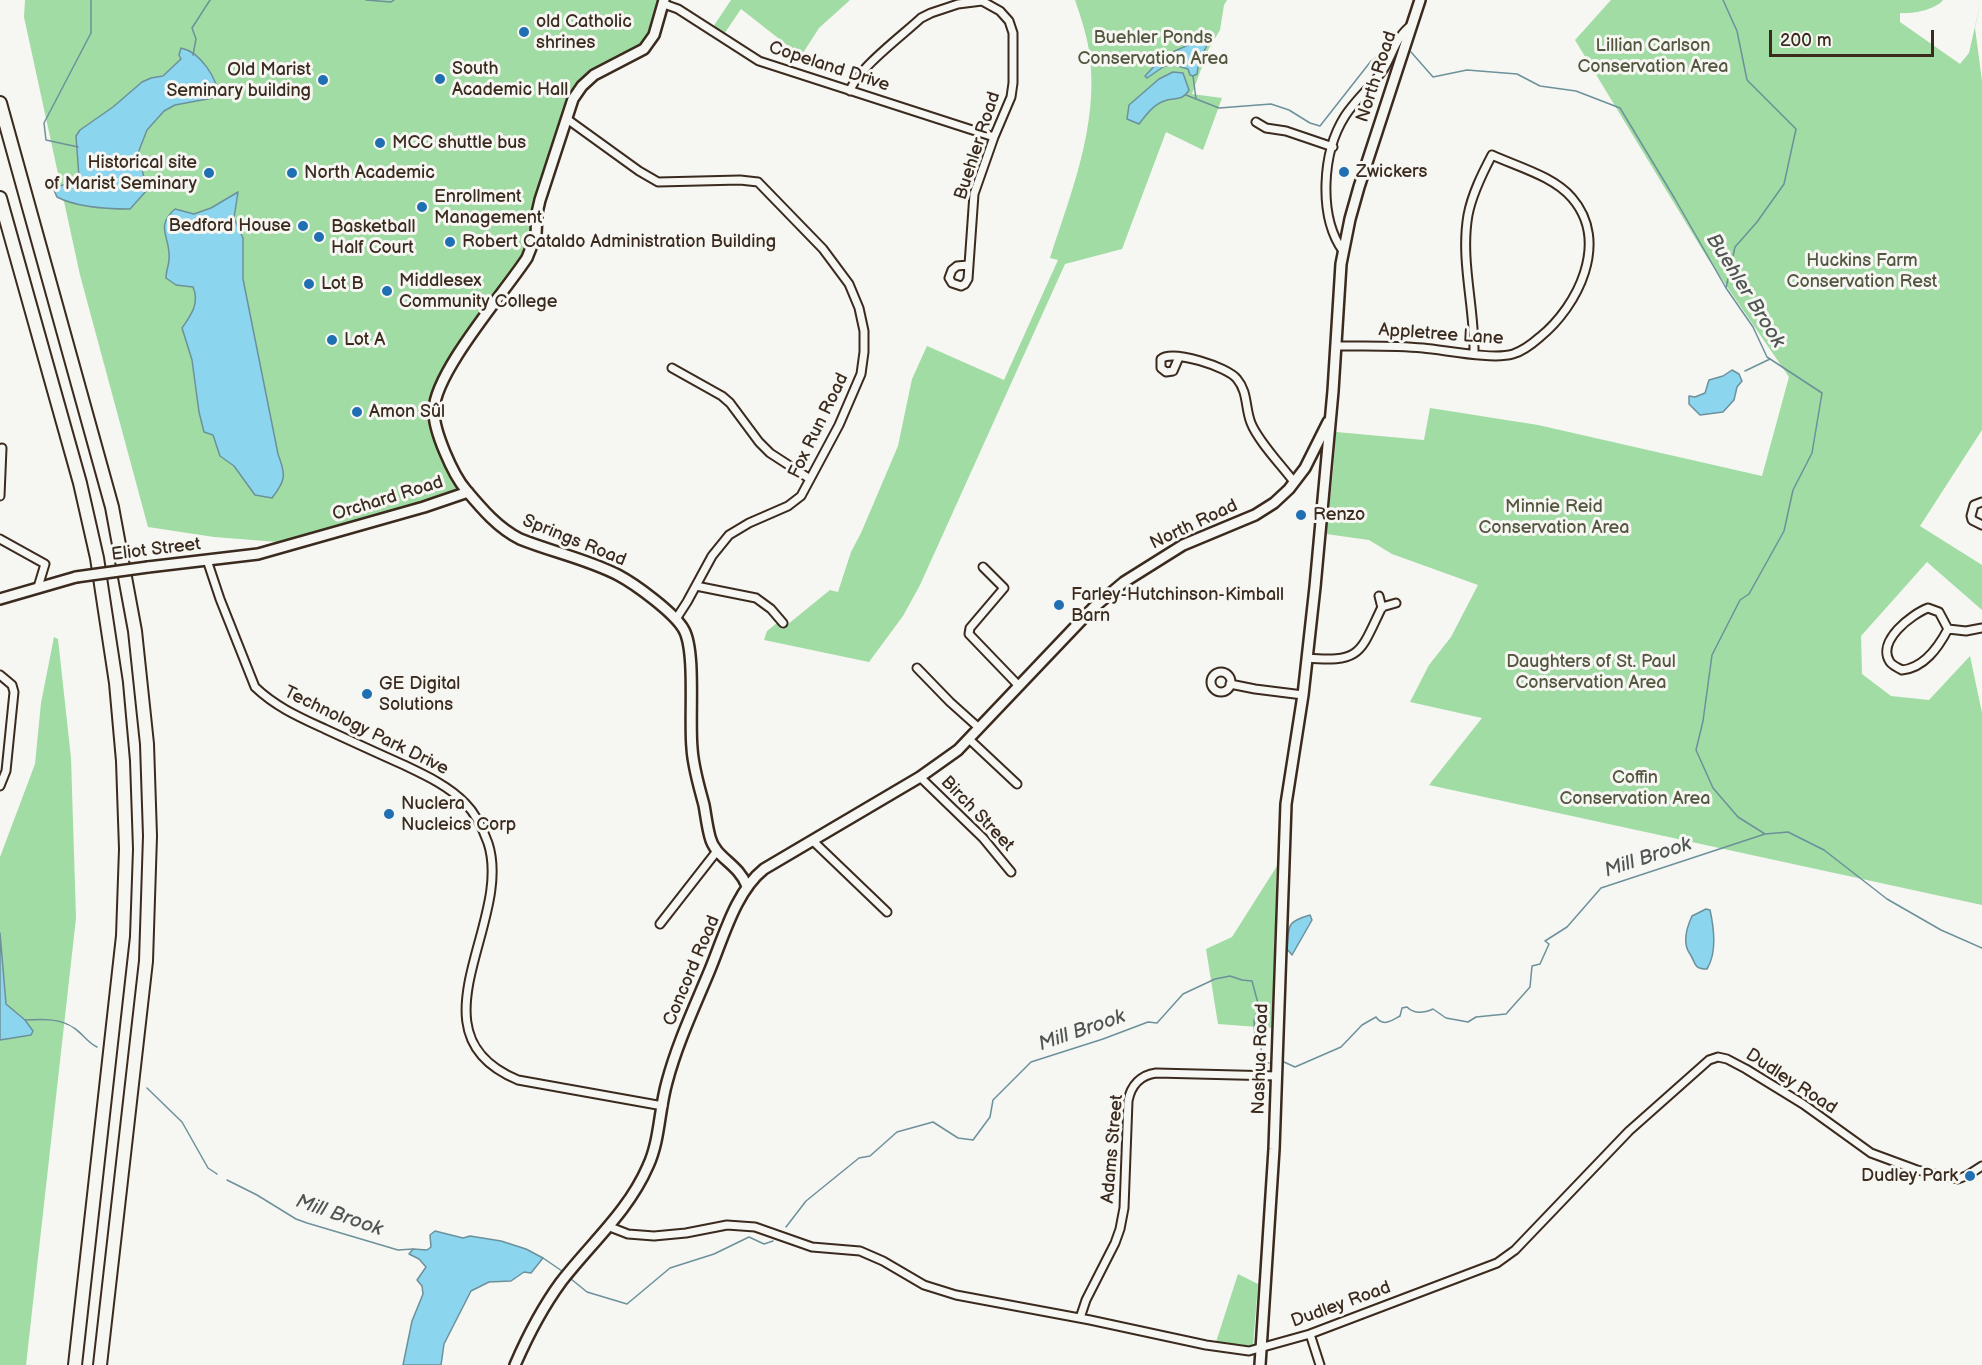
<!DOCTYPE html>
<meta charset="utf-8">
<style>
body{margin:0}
#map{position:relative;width:1982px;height:1365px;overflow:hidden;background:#f6f6f2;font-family:"Balsamiq Sans",sans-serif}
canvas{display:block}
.scale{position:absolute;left:1769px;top:30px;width:165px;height:27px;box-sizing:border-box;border:3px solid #3b2a1e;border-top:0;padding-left:8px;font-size:18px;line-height:21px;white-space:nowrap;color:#3b2a1e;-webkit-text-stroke:4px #f6f6f2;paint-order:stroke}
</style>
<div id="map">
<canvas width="1982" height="1365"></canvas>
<div class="scale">200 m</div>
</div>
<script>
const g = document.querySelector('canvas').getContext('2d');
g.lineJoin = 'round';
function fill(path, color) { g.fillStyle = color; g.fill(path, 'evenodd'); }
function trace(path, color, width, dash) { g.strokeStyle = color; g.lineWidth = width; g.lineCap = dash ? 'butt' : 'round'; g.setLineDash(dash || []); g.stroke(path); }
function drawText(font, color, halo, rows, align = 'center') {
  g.font = font + ' "Balsamiq Sans",sans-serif'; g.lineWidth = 6; g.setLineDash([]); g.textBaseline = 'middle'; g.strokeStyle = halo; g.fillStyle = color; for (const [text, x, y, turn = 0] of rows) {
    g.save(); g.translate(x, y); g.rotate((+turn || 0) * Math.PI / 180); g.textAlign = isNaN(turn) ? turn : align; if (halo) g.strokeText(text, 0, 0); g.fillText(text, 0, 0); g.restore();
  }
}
const green = new Path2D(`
 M25,0h639l-20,49 -62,37 -28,69 -21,91 -91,134 -8,38 34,74 -177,51 -77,-6 -66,-10 -68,-252 -56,-258z
 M731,0h119l-31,28 -18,28 -60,-47 -17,25 -11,-7z
 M1075,0h152l-3,5 -4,25 -12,20 -16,44 30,4 -19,52 -37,-18 -44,117 -57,15 -145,321 -17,31 -34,46 -105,-22 3,-9 10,-8 5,6 48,-39 8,2 13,-40 10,-19 37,-87 14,-67 15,-33 77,34 54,-120 -8,-2c21,-65 48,-131 40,-200 -2,-20 -9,-40 -15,-58z
 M1611,0h332c-8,10 -30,14 -43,13v9l60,42 9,-11 12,-53 -6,28 7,53v349l-62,96 62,39v45l-55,-48 -66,74 1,38 29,22 38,4 41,-44 12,57v192l-553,-120 53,-67 -72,-16 19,-37 22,-28 27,-52 -86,-31 -23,-14 -43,-6 7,-62 3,-40 88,8 6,-32 108,17 224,51 27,-99 -81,-118 -133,-219z
 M54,637l4,2 13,119 5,160 -50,447h-26v-325l31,-5 1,-4 -7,-11 -19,-16 -6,-71v-76l35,-93 6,-61z
 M1277,866l-5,162 -54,-4 -12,-75 26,-12z
 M1238,1274l20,10 -5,62 -37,-4z`);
const water = new Path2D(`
 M1197,38l13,2 -11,20 -2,14 -4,2 -3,-1 -2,-6 -17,-5 -8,3 -16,11 -2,-2 19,-20 22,-10z
 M181,48c19,4 37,30 37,49l-43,8 -11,6 -17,19 -9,23 9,37 -17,19c-22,0 -54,-2 -73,-12l-4,-9 23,-7 3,-4 -3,-41 4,-6 33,-23 29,-25 9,-4 12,-2 18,-17 -2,-4z
 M1173,72l10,1 6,17c-7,12 -15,7 -25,11 -11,4 -18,14 -25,23l-12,-5 2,-14 30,-26z
 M238,192l-4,26 9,20v41l35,175c8,21 8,26 -6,44l-17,-3 -21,-29 -14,-10 -7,-21 -9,-3 -5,-20 -7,-52 -10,-32c9,-13 18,-25 11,-41l-17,-2 -10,-7c0,-7 3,-13 3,-19 2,-22 -15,-32 6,-50l19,5 17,-6z
 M1732,370l7,4 3,7 -5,6 -3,13 -11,12 -23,3 -11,-11v-8l6,1 10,-4 4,-13 14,-4z
 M1706,909l4,1c4,18 7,43 -3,59 -14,0 -11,-6 -17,-15 -8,-11 -4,-25 2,-38z
 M1310,915l2,5 -20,35 -5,-6c2,-24 -1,-27 23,-34z
 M0,933l6,71 19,16 8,11 -2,4 -31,5z
 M435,1231l28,7 7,-2 31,5 25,8 17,9 -12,15 -7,-1 -13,9 -22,1 -18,9 -27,53 -3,21h-38l9,-44 11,-27 -1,-8 -5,-6 9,-13 -7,-8 -10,-5 4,-5 14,1 4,-3 -1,-12z`);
const stream = new Path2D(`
 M366,0l25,2 3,-2
 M1723,0l14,31 10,49 49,49 -12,55 -27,38 -22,25 -9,41
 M1411,52l22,25 34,-7 50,4 23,12 36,5 44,17 55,91 51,89 27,39 14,30 55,36 -10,60 -19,37 -9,41 -35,63 -9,6 -28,55 -9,66 -7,29 17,38 25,29 27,17
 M193,55l3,-16 -4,-11 18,-28
 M1193,76l3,23
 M1186,95l33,13 52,-4 18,6 21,13 10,3 51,-65 19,-13
 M78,147l-32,-7 -2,-17 47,-90v-33
 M1745,371l25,-12
 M25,1020c16,-1 35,-2 49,8 8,5 14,15 23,19
 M1284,1062l11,5 46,-20 21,-22 14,-8c7,10 15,4 24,-1l2,-8 5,-1c7,7 17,6 26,2l13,9 22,4 8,-5 30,-3 24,-27 2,-21 8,-2 9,-20 -4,-3 22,-14 34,-39 164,-54 23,-2 36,18 63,49 54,31 41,18
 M147,1088l35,34 26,46 9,6
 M227,1180l30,15 39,24 11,4 91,27 15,-1
 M786,1227l20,-26 53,-43 11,-2 27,-24 36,-10 25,16 15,2 17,-23 3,-17 38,-38 72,-23 45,-17 9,1 26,-29 32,-15 15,-3 12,4 10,1 7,26 -5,13 1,20 6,8 2,15h6
 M543,1258l19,13
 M571,1279l16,13 40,12 43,-36 44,-14 35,-17 15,7 9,-3`);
const street = new Path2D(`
 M664,4l14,5 81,52 235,76
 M850,91c7,-22 53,-56 71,-73l10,-5 27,-9 24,-3 18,10 9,10 4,12v50l-2,14 -17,40 -20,57 -6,85 -3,5 -4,2 -9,-3 -3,-5 3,-8 5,-4 11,-1
 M567,119l72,52 19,11 82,-2 18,2 65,67 26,35 10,24 5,23v21l-3,22 -22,51 -38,71 -13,10 -39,17 -20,12 -17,21 -25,46 -11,17
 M1256,122l10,6 20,3 47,16
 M1343,251c-25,-35 -21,-99 2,-135 11,-17 27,-30 38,-46 10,-16 13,-34 29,-45
 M1336,346c29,0 58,-1 87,2 23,2 69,12 90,6 10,-3 19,-10 27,-17 38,-31 70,-95 32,-139 -19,-22 -54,-31 -80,-43 -10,19 -20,39 -24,60 -8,46 7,93 6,139
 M1179,357l-6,14 -7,1 -5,-4v-9c11,-10 67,8 76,20 11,13 8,29 14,44 7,18 31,43 43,59
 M672,368l50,28 8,7 29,39 11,11 40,26
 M0,496l2,-48
 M1982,502l-8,3 -3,11 1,4 10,5
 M0,539l45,25 -7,23
 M207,560l13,39 35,88c21,20 44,30 70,42 26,12 52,24 79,36 21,10 45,21 61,38 11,11 18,26 23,40 26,79 -82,191 30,237l145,26
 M983,567l21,21 -34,40 -1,6 50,52
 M696,586l60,12 15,11 12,14
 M1379,596l3,12
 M1928,608l11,4 9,17c-10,19 -24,39 -46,41 -4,-2 -10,-5 -12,-8 -14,-21 22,-48 38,-54z
 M1948,629l18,2 16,-3
 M1307,658c55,5 53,-6 75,-51l14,-4
 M917,668l33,34 29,26
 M1211 682a10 10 0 1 1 20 0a10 10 0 1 1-20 0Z
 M0,675l12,10 2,7 -8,79 -6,15
 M1230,684l25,5 48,6
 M969,739l48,45
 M920,777l63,61 28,34
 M813,841l74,71
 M660,924l57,-73
 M610,1227l18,7 26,2 32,-3 41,-8 28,2 57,20 48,4 23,10 41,24 32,10 134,25 116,25 43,6 61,-17 187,-71 18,-13 114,-119 80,-71 9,-3 9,2 19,10 57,35 68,49 46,17 41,9 10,-4 14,-9
 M1080,1318l6,-18 29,-57 5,-14 4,-21 4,-107c3,-16 13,-26 28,-28l121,3
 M1310,1334l10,31`);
const secondary = new Path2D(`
 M664,0l-10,35 -10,14 -50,26 -12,11 -9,13 -33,101 -3,13 -1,22 -9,23c-23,35 -92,114 -93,152 -1,20 19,65 32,80 16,19 32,38 54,49 32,13 67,20 98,36 17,9 57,38 66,55 12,22 5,90 8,118 1,19 7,38 12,57 2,11 3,21 6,32 5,21 28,26 37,49
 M148,567l110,-13 166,-47 44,-15
 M0,599l76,-22
 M515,1365c13,-30 27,-57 46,-83 30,-39 67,-70 87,-116 12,-26 11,-56 19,-84 10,-38 27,-74 42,-110 14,-33 26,-80 55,-103l156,-92 38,-27 135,-142 31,-26 59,-37 72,-30 19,-12 15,-14 16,-21 23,-46
 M1260,1365l14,-216 12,-345 17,-109 12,-108 18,-196 8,-127 9,-45 9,-32 61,-187`);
const highway = new Path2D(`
 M0,103l112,404 23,124 12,113 3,92 -4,125 -46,404
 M0,198l80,285 17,75 19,125 7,78 3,88 -3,87 -48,429`);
const secondaryBridge = new Path2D(`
 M76,577l72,-10`);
const markers = [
 [524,32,6,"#1f6fb2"],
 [440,79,6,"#1f6fb2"],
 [323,80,6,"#1f6fb2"],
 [380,143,6,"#1f6fb2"],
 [1344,172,6,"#1f6fb2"],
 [209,173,6,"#1f6fb2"],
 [292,173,6,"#1f6fb2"],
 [422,207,6,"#1f6fb2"],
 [303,226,6,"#1f6fb2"],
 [319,237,6,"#1f6fb2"],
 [450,242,6,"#1f6fb2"],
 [309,284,6,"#1f6fb2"],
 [387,291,6,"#1f6fb2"],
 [332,340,6,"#1f6fb2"],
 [357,412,6,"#1f6fb2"],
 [1301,515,6,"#1f6fb2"],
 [1059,605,6,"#1f6fb2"],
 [367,694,6,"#1f6fb2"],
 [389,814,6,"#1f6fb2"],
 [1970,1176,6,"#1f6fb2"]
];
const poiNames = [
 ["old Catholic",536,22],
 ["shrines",536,43],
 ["South",452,69],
 ["Academic Hall",452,90],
 ["Old Marist",311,70,"right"],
 ["Seminary building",311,91,"right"],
 ["MCC shuttle bus",392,143],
 ["Historical site",197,163,"right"],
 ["of Marist Seminary",197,184,"right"],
 ["Zwickers",1356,172],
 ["North Academic",304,173],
 ["Enrollment",434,197],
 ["Management",434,218],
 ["Bedford House",291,226,"right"],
 ["Basketball",331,227],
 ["Half Court",331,248],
 ["Robert Cataldo Administration Building",462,242],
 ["Middlesex",399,281],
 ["Community College",399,302],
 ["Lot B",321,284],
 ["Lot A",344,340],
 ["Amon Sûl",369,412],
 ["Renzo",1313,515],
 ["Farley-Hutchinson-Kimball",1071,595],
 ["Barn",1071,616],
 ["GE Digital",379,684],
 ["Solutions",379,705],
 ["Nuclera",401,804],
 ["Nucleics Corp",401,825],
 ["Dudley Park",1958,1176,"right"]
];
const parkNames = [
 ["Buehler Ponds",1153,38],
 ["Conservation Area",1153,59],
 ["Lillian Carlson",1653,46],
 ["Conservation Area",1653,67],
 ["Huckins Farm",1862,261],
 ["Conservation Rest",1862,282],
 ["Minnie Reid",1554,507],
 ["Conservation Area",1554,528],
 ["Daughters of St. Paul",1591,662],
 ["Conservation Area",1591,683],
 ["Coffin",1635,778],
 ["Conservation Area",1635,799]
];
const streetNames = [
 ["Copeland Drive",829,67,18],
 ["North Road",1377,77,-72],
 ["Buehler Road",978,146,-72],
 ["Appletree Lane",1441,335,4],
 ["Fox Run Road",819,426,-64],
 ["Orchard Road",388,499,-17],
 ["North Road",1194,525,-25],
 ["Springs Road",574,541,22],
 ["Eliot Street",156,550,-7],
 ["Technology Park Drive",366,731,26],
 ["Birch Street",977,814,46],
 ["Concord Road",692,971,-67],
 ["Nashua Road",1261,1059,-88],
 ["Dudley Road",1791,1082,33],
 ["Adams Street",1113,1149,-85],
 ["Dudley Road",1341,1305,-20]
];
const waterNames = [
 ["Buehler Brook",1745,291,58],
 ["Mill Brook",1648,858,-18],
 ["Mill Brook",1082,1031,-19],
 ["Mill Brook",339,1216,19]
];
fill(green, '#a0dca3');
fill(water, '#8cd5ee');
trace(water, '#6c919b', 1.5);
trace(stream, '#6c919b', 1.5);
trace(street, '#3b2a1e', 11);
trace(secondary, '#3b2a1e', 14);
trace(highway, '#3b2a1e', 16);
trace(street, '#f6f6f2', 7);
trace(secondary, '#f6f6f2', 9);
trace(highway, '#f6f6f2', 12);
trace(secondaryBridge, '#3b2a1e', 14, []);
trace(secondaryBridge, '#f6f6f2', 9);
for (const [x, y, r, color] of markers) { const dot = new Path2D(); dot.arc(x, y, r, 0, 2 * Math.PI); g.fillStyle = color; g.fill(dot); trace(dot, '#f6f6f2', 2); }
drawText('18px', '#3b2a1e', '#f6f6f2', poiNames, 'left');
drawText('18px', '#54563f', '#f6f6f2', parkNames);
drawText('18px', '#3b2a1e', '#f6f6f2', streetNames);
drawText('italic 20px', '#4f5552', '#f6f6f2', waterNames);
</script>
